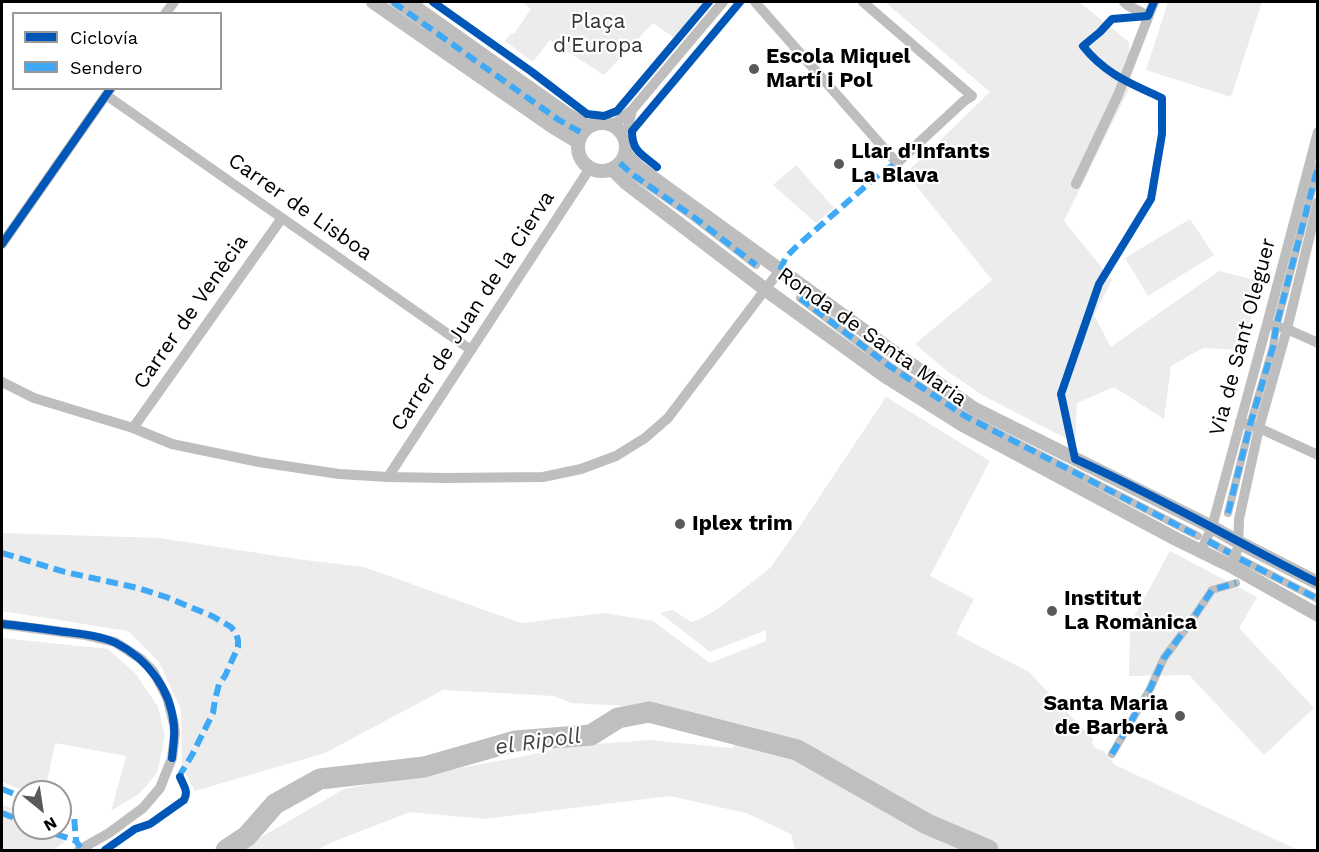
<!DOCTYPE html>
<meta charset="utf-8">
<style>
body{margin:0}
#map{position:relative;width:1319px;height:852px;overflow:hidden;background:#fff;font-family:"Work Sans",sans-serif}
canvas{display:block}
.frame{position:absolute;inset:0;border:3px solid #000;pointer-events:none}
.legend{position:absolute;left:12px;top:12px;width:210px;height:78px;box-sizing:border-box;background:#fff;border:2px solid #999;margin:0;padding:8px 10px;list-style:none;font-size:18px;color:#000}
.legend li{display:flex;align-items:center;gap:12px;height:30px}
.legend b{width:30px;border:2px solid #999}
.north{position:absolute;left:12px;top:780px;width:60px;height:60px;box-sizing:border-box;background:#fff;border:2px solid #999;border-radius:50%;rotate:150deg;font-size:16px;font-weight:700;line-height:24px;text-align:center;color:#000}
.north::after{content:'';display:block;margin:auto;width:21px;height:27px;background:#595959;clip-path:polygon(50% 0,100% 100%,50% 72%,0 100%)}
</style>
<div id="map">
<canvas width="1319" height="852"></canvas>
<div class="frame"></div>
<ul class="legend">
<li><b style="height:8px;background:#0057b8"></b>Ciclovía</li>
<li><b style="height:8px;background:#3fa9f5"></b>Sendero</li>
</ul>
<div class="north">N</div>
</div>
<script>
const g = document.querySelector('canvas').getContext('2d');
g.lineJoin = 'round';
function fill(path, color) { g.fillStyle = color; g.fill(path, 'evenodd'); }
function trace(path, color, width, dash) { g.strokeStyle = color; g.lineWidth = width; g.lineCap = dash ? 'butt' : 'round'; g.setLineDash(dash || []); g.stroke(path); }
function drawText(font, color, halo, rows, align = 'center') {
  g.font = font + ' "Work Sans",sans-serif'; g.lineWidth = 4.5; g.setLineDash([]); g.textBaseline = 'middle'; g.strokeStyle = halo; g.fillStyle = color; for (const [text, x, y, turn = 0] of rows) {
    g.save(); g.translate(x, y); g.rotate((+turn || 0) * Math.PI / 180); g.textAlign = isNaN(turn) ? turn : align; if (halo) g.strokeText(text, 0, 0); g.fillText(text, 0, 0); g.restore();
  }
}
const green = new Path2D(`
 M522,2h185l-31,37 -23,-16 -49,52 -54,-35 -17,22 -28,-21 6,-8 3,1 17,-25z
 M885,2h194l50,40v47l-65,132 48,59 -18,35 17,32 108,-76 40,10 -15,69 -41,-2 -32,18 -7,53 -50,-32 -37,16 -2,40 -93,-48 -35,-24 -32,-27 77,-64 -86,-107 84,-81z
 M1168,2h94l-31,95 -85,-27z
 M796,165l38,43 -18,15 -43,-38z
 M1190,219l24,36 -66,41 -23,-38z
 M886,397l104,64 -60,115 44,23 -18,35 73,38 64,67 -1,4 4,6 7,1 12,15 183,85h-503l-4,-16 -45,-21 -76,-17 -186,23 -74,-7 -75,29 -19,9h-77l105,-61 176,-32 50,-11 80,-6 82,8 15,-15 -101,-26 -75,-4 -17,-7 -111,-6 -118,63 -130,38 -13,-24 -1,-57 -22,-48 -31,-31 -126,-20v-78l158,5 137,21 67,8 157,56 83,-10 49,8 57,42 56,-22v-11l-56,22 -50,-39 12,-3 20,12 10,-4 17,-10 51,-40 30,-42z
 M1170,551l87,46 -18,31 75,80 -50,47 -75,-80 -60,1 1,-52z
 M2,638l106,11 28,25 22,33 7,29 -8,37 -17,20 -29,18 15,-55 -71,-13 -10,49h-18l-25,-10z
 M2,805l22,6v17h35l5,15 -12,7h-50z`);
const river = new Path2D(`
 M226,850l21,-14 28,-32 45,-25 104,-12 91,-26 76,-6 27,-17 31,-6 148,38 130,74 61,26`);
const pedestrian = new Path2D(`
 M393,2l166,118 23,13
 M620,163l12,11 63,44 61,47
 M800,298l88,67 77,51 233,120
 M1228,513l22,-88 23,-78 3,-20 42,-161
 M1208,541l22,12
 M1240,559l78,40
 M1112,754l38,-65 14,-31 26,-35 22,-33 24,-7`);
const minor = new Path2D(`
 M755,2l142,161 67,-62 8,-5 -109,-94
 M1124,2l5,4 19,10
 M165,14l9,-12
 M106,95l365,255
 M613,125l19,-15 91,-108
 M625,140l7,-30
 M1076,184l42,-89 36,-93
 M2,244l109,-156
 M1267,324l20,5 31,14
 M2,382l32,16 99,30 39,16 87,18 80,12 49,3 58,1 97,-1 38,-8 35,-13 29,-18 23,-20 112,-148
 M1240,422l19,6 59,27
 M133,428l149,-210
 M388,477l202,-309
 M1201,551l11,-24 55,-203 51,-192
 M1231,566l7,-18 1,-29 20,-91 28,-99 31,-127
 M2,624l83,11 30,7 26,17 12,12 14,26 7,27 1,10 -3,24 -12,30 -17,20 -34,25 -30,17`);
const tertiary = new Path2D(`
 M373,2l180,125 25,15
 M408,2l157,111 23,14
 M578 147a24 24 0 1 1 48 0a24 24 0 1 1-48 0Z
 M625,154l13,13 254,184 81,57 239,119 26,15 80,41
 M612,169l14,14 140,107 119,86 78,49 213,114 55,27 87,49`);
const quiet = new Path2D(`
 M393,2l166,118 23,13
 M620,163l12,11 63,44 61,47
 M780,270l6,-13 11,-11 86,-75 14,-8
 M800,298l88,67 77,51 233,120
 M1228,513l22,-88 23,-78 3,-20 42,-161
 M1208,541l22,12
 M2,553l63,19 73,16 28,9 46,19 19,11 5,6 2,7v7l-13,29 -6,8 -4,16 -2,13 -21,42 -11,18 -1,4 1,3
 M1240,559l78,40
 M1112,754l38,-65 14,-31 26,-35 22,-33 24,-7
 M2,789l22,9
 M60,811l14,5 2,25 6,9
 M2,813l22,9
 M39,828l37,13`);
const cycleway = new Path2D(`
 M433,2l99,70 55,42 17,2 13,-5 92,-109
 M1154,2l-6,14 -36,3 -12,13 -17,14c22,28 47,37 79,52v36l-11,65 -52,85 -38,110 14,65c83,37 162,83 243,124
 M657,167c-15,-13 -25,-15 -25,-36l108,-129
 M2,244l109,-156
 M2,624c21,2 42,5 64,8 16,2 35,4 50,11 32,16 55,47 58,83 1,11 -1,22 -2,32
 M105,850l30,-21 15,-5 34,-24c5,-9 -1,-15 -4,-23`);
const markers = [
 [754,69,6,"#595959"],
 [839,164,6,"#595959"],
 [680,524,6,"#595959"],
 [1052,611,6,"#595959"],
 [1180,716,6,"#595959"]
];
const parkNames = [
 ["Plaça",598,22],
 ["d'Europa",598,46]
];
const poiNames = [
 ["Escola Miquel",766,57],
 ["Martí i Pol",766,81],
 ["Llar d'Infants",851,152],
 ["La Blava",851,176],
 ["Iplex trim",692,524],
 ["Institut",1064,599],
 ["La Romànica",1064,623],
 ["Santa Maria",1168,704,"right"],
 ["de Barberà",1168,728,"right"]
];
const streetNames = [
 ["Carrer de Lisboa",300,207,35],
 ["Carrer de Juan de la Cierva",473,311,-57],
 ["Carrer de Venècia",191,312,-55],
 ["Ronda de Santa Maria",872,337,35],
 ["Via de Sant Oleguer",1243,337,-75]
];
const waterNames = [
 ["el Ripoll",538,742,-8]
];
fill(green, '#ececec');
trace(river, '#bfbfbf', 21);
trace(pedestrian, '#bebebe', 8);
trace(minor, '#bebebe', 10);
trace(tertiary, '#bebebe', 14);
trace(quiet, '#3fa9f5', 6, [12, 6]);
trace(cycleway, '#0057b8', 8);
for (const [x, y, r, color] of markers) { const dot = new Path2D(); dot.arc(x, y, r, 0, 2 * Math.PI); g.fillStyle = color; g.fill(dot); trace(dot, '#fff', 2); }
drawText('21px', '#333', '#fff', parkNames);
drawText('bold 21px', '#000', '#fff', poiNames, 'left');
drawText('21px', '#000', '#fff', streetNames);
drawText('italic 22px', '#444', '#fff', waterNames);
</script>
